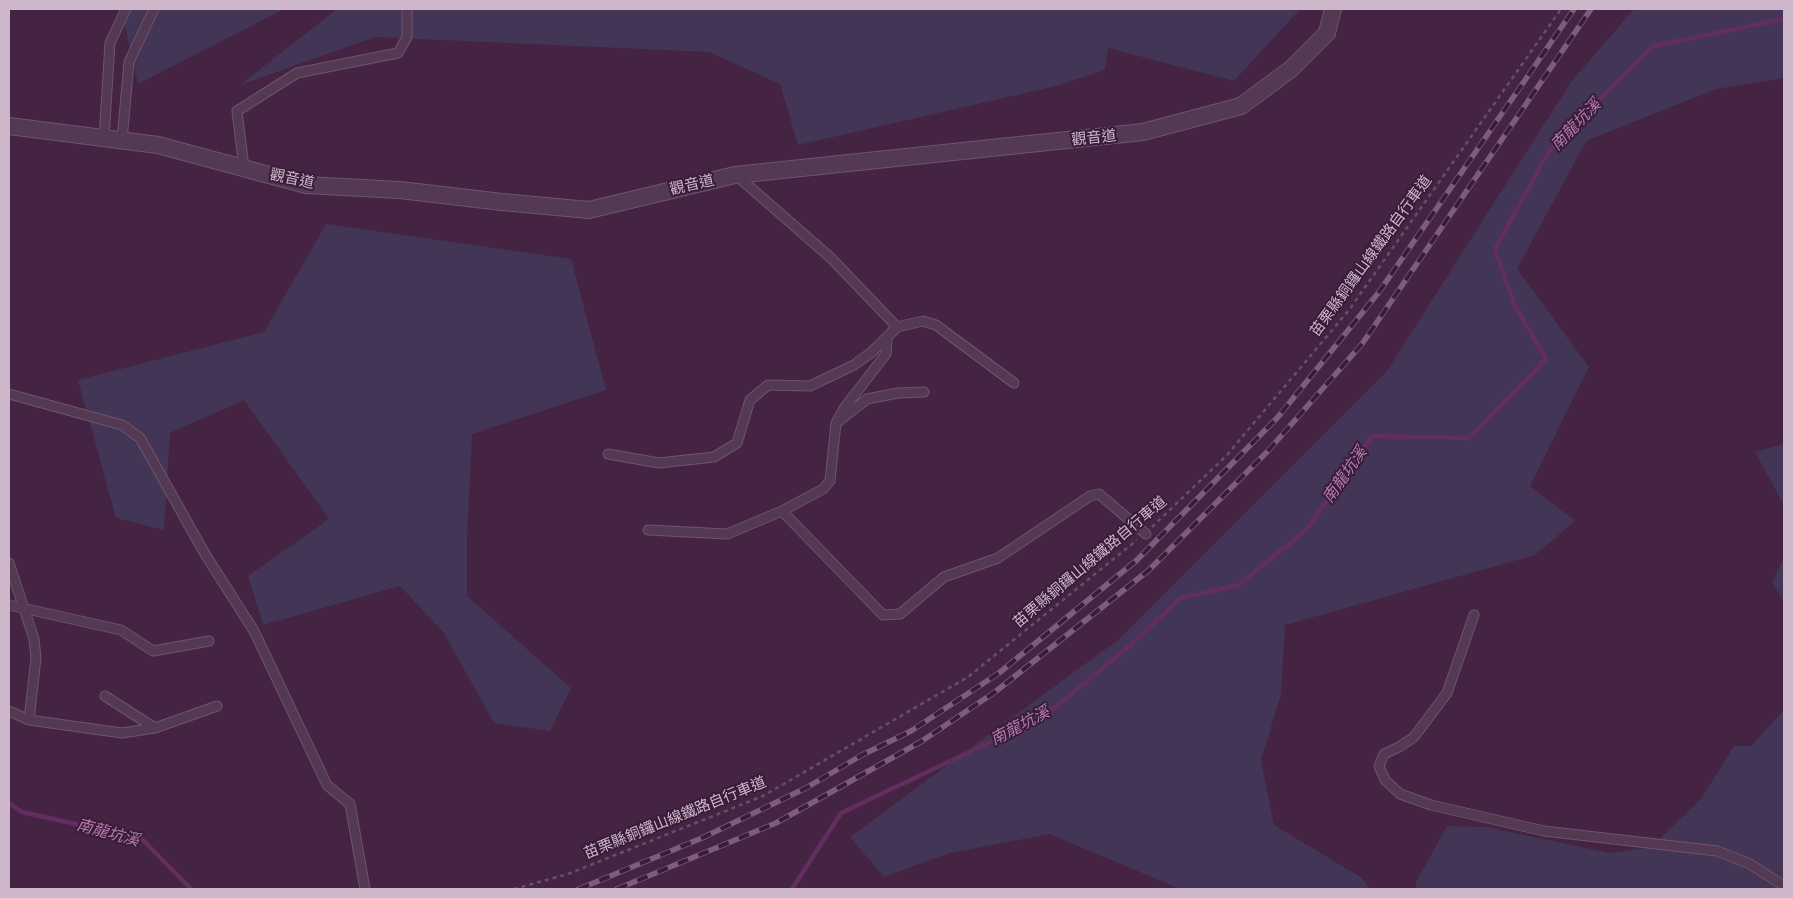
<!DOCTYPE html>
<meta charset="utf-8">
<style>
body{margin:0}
#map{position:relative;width:1793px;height:898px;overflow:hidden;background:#452443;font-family:Inter,sans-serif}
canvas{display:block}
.frame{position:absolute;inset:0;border:10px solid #ceb6cb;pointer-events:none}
</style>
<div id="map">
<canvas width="1793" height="898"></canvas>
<div class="frame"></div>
</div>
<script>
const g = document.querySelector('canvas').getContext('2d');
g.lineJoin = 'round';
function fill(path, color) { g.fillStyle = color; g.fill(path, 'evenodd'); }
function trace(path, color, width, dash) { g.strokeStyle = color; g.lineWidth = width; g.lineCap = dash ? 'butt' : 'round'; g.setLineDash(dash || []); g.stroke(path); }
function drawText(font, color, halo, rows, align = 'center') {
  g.font = font + ' Inter,"Noto Sans TC",sans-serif'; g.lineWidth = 4; g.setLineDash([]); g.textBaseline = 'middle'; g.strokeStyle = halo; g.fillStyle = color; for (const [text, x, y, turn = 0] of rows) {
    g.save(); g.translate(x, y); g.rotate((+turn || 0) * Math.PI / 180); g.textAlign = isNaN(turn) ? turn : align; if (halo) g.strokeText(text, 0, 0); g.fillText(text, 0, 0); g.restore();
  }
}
const green = new Path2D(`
 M121,9h163l-146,75z
 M337,9h963l-66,72 -126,-33 -3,22 -49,16 -258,59 -18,-61 -71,-32 -334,-15 -135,48z
 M1634,9h150v69l-68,11 -130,52 -69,128 72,98 -59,119 45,35 -40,34 -250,70 -4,69 -20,66 13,65 88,53 8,11h-190l-130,-55 -101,19 -65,24 -34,-40 269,-198 268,-268 184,-289z
 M326,224l245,35 35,131 -134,44 -5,102v60l104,92 -21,43 -56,-8 -50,-90 -44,-47 -137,39 -15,-49 81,-57 -85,-119 -74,33 -6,97 -48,-12 -38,-138 186,-48z
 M1784,444v61l-29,-53z
 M1784,559v43l-12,-20z
 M1784,710v179h-368v-7l31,-56 39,1 124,26 41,-6 50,-48 33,-53h17z`);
const stream = new Path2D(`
 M9,803l13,9 120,27 49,50
 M792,889l49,-76 202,-96 88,-72 49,-47 59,-13 67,-55 66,-94 97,2 77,-79 -32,-55 -19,-55 54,-98 104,-105 131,-27`);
const path = new Path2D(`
 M1152,527l75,-72 122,-145 212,-301
 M514,889l54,-15 195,-78 205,-119 169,-137`);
const lane = new Path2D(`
 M104,138l6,-95 16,-34
 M122,140l7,-78 25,-53
 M244,168l-7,-57 60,-38 101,-20 9,-16v-28
 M736,175l95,83 66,69
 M9,394l113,31 18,13 65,116 49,77 73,154 23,19 15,85
 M839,421l28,-22 31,-6 26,-1
 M608,454l51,9 55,-6 23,-14 13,-43 18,-15 42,1 44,-21 18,-13 25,-25 26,-6 13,4 78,58
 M782,511l101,104 17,-1 44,-37 54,-19 92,-62 9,-2 47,40
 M648,530l79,4 55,-23 41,-22 7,-8 6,-58 9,-16 41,-53 1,-16
 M9,563l25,76 2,19 -7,62
 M9,605l112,25 32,21 56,-10
 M1474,615l-27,78 -33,44 -15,10 -15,7 -5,12 6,14 15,14 31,11 113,26 173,20 33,13 34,22
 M105,696l50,32
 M9,711l20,9 93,13 33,-5 62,-22`);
const street = new Path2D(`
 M9,126l149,19 148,40 94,5 102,12 87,8 146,-35 408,-43 98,-26 50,-37 36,-36 6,-24`);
const rail = new Path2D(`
 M579,889l123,-51 104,-50 56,-33 49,-24 88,-58 138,-113 141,-143 101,-125 195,-283
 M617,889l159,-66 146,-82 73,-49 154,-122 118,-118 95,-108 229,-335`);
const streetNames = [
 ["觀音道",1094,138,-6],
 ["觀音道",292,179,12],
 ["觀音道",692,185,-13],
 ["苗栗縣銅鑼山線鐵路自行車道",1371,256,-54],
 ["苗栗縣銅鑼山線鐵路自行車道",1090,562,-40],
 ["苗栗縣銅鑼山線鐵路自行車道",675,818,-22]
];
const waterNames = [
 ["南龍坑溪",1576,125,-46],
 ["南龍坑溪",1345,475,-55],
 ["南龍坑溪",1020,726,-28],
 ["南龍坑溪",108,833,15]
];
fill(green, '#423556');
trace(stream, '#622d5f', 4.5);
trace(lane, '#6e546c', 11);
trace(street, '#6e546c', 18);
trace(path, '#62516c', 2.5, [4, 4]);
trace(lane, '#543952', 9);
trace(street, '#543952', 16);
trace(rail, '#7d5d7b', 5.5);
trace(rail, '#391d37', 4, [11]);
drawText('15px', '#ceb6cb', '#391d37', streetNames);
drawText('italic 16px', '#b77bb3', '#391d37', waterNames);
</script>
